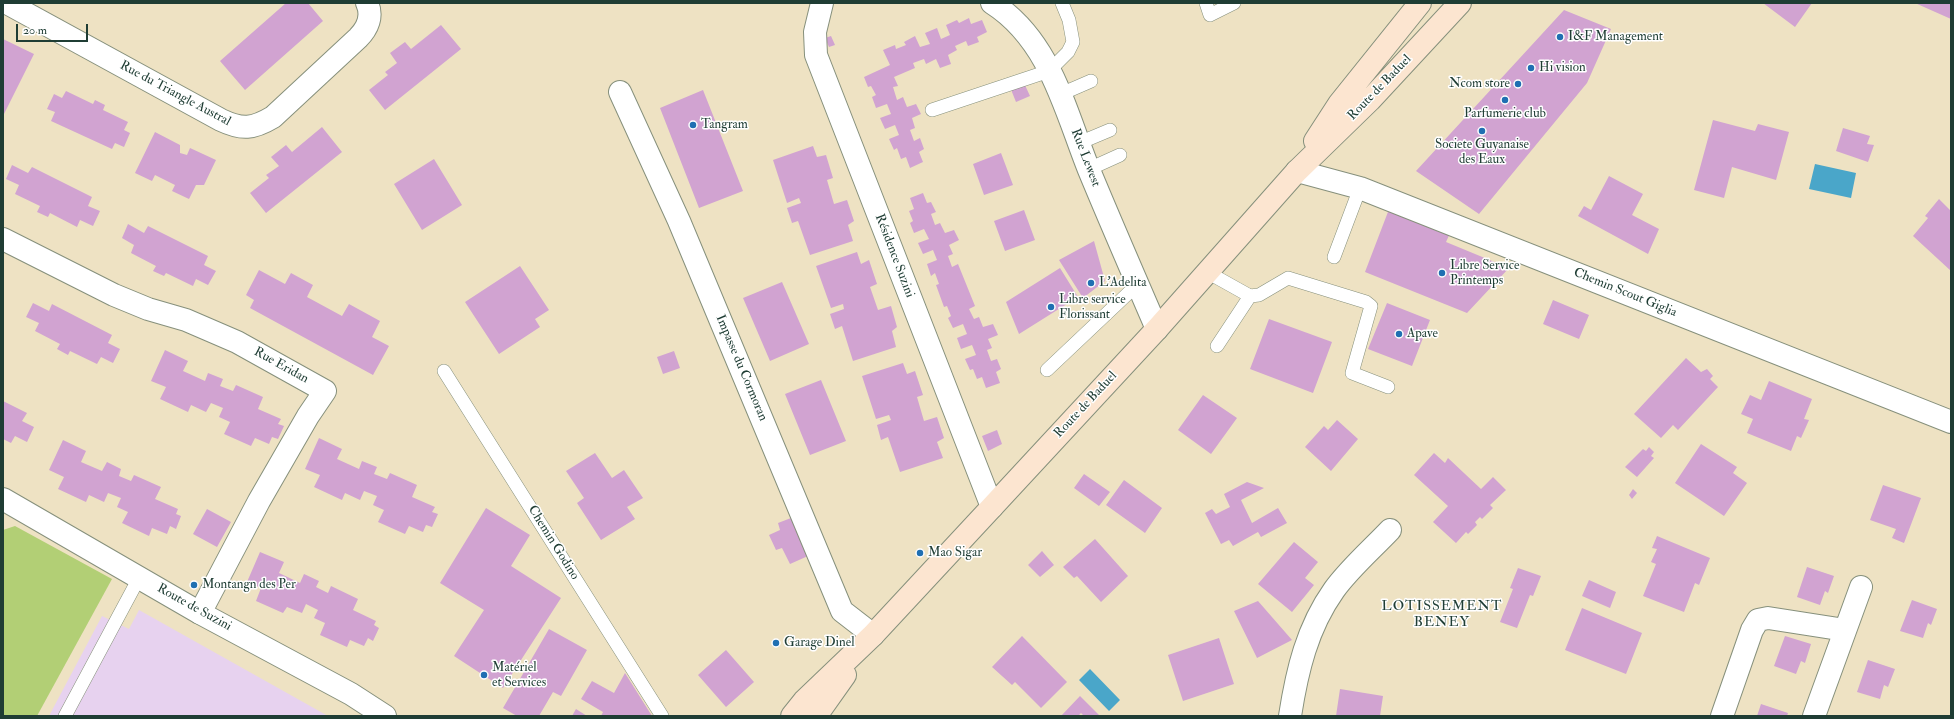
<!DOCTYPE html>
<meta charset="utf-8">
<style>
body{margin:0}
#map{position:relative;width:1954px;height:719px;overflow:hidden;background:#eee2c3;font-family:"IM FELL Double Pica",serif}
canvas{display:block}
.frame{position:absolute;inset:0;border:4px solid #1f3d34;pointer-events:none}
.scale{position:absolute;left:16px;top:24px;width:72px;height:18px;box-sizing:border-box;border:2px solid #1f3d34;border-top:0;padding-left:5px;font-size:12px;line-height:14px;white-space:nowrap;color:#1f3d34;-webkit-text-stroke:3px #fff;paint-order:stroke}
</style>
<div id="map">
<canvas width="1954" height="719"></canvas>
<div class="frame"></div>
<div class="scale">20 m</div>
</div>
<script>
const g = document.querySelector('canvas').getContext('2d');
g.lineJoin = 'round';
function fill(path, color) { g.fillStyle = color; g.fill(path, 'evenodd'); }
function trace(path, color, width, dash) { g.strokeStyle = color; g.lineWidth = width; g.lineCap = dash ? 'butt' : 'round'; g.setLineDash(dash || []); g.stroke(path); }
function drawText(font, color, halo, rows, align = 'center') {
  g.font = font + ' "IM FELL Double Pica",serif'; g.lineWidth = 3; g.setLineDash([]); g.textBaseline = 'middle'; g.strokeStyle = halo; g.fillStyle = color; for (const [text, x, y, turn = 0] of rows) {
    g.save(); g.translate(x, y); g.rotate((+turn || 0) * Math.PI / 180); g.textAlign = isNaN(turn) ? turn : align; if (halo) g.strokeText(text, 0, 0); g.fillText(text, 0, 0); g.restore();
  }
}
const built = new Path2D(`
 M139,610l189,106h-279l53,-100 27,13z`);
const green = new Path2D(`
 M15,526l97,53 -75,137h-34v-186z`);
const water = new Path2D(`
 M1815,164l41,9 -5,25 -42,-9z
 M1090,669l30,31 -11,11 -30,-31z`);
const building = new Path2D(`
 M286,3h22l15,18 -78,69 -25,-29z
 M1763,3h49l-17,24z
 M1915,3h36v16z
 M1564,10l47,19 -24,54 -108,131 -63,-43z
 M969,18l2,6 11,-4 5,12 -10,5 2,5 -11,4 -2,-5 -11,5 2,4 -9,5 3,9 -11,4 -4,-9 -10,5 -2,-5 -11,4 2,5 -21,9 4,9 -5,1 4,13 6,-3 4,10 9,-3 5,10 -9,4 3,10 -5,2 4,11 6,-3 4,11 -5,3 4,10 -13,6 -4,-11 -5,2 -4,-11 -3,2 -5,-11 10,-4 -4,-10 -10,4 -5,-11 11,-4 -4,-10 -11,4 -4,-11 4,-2 -5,-9 -3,1 -4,-10 26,-12 -7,-15 12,-5 1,4 10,-4 -2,-3 11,-6 5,11 10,-3 -5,-11 12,-5 4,11 9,-4 -4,-10 11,-5 2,3z
 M441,25l20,24 -76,61 -16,-20 19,-15 -3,-3 12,-9 -7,-10 15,-11 6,7z
 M831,36l4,9 -6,2 -4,-9z
 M3,39l31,15 -31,62z
 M1024,83l6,13 -14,6 -6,-15z
 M703,90l40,101 -44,17 -39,-100z
 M66,91l27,13 2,-4 10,5 -2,5 25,12 -4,8 6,3 -6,14 -9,-4 -3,6 -61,-28 4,-9 -8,-3 7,-15 8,4z
 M1713,120l42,11 3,-7 31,8 -13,48 -44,-13 -8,31 -30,-8z
 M322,127l20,25 -76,61 -16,-20 19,-15 -3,-3 13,-9 -8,-9 15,-12 6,7z
 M1843,128l27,8 -3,8 7,1 -6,17 -32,-11z
 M155,132l25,13v8l7,2 3,-7 26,12 -12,25h-8l-7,14 -17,-8 3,-6 -20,-10 -3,6 -17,-8z
 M813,146l4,11 9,-2 7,23 -6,2 7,24 13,-4 7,21 -6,4 5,16 -43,14 -12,-34 -6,2 -5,-15 14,-5 -2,-5 -12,5 -14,-43z
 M1001,153l12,32 -29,10 -11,-31z
 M434,159l28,46 -40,25 -28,-46z
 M12,165l16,8 4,-6 60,30 -4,9 12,5 -7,15 -13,-6 -3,7 -27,-14 -2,4 -11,-5 3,-6 -25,-12 4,-9 -13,-6z
 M1609,176l34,18 -11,21 27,14 -11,25 -70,-38 6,-10 7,4z
 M923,193l4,10 4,-1 5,10 -5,2 4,11 5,-2 5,10 9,-3 5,10 -10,5 4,9 -5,2 4,11 6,-3 17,42 -6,3 5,10 5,-2 4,10 10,-3 5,11 -10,4 4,9 -5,2 4,11 6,-2 4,10 -5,3 4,11 -14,5 -4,-11 -5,2 -4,-10 -3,1 -5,-11 11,-4 -4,-10 -11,4 -4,-11 10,-4 -4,-10 -10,4 -5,-10 3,-2 -4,-10 -3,1 -8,-22 3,-1 -4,-11 -4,3 -4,-12 10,-4 -4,-10 -10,4 -5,-11 11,-4 -5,-10 -10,4 -4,-10 3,-2 -4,-10 5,-2 -4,-11z
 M1939,199l12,12v60l-38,-35 15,-18 -3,-2z
 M1391,204l61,25 -6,13 63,26 -42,45 -102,-41z
 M1024,210l11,30 -30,11 -11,-30z
 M128,224l16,9 4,-7 60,30 -4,9 12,6 -8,14 -12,-6 -3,7 -27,-13 -2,3 -11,-5 3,-5 -25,-13 3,-8 -12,-7z
 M1094,241l11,40 -22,17 -24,-38z
 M857,252l4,12 8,-4 8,24 -7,3 8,23 13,-4 6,21 -5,4 4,16 -43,14 -11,-35 -7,3 -5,-15 14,-5 -1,-5 -12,4 -15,-42z
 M520,266l29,44 -14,9 5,8 -41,27 -34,-52z
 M1060,268l18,29 -59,37 -13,-32z
 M259,270l26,14 6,-11 22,12 -6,12 35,19 7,-12 31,17 -8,16 17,9 -16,29 -123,-67 4,-8 -8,-5z
 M782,282l27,62 -39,17 -27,-63z
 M1553,300l36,15 -10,24 -36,-15z
 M33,303l16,8 3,-7 60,31 -4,8 12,6 -7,14 -12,-6 -4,7 -27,-13 -2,4 -11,-6 3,-5 -25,-13 4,-8 -13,-6z
 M1387,303l43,17 -18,46 -44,-17z
 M1269,319l63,23 -19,51 -63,-24z
 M165,350l23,11 -5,10 22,10 3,-8 15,6 -3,7 13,5 3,-6 27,12 -5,12 23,10 -3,5 6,2 -6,13 -6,-2 -3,7 -14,-6 -4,8 -27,-12 6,-12 -11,-5 4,-9 -12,-5 -5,9 -15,-7 -3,7 -28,-13 6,-12 -15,-6z
 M674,351l6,17 -17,6 -6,-17z
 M1686,358l15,14 6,-3 6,7 -3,3 8,8 -40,43 -5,-5 -12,13 -27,-24z
 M903,363l4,11 8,-3 8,24 -6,2 7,24 13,-4 7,21 -7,4 6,16 -43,14 -12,-35 -7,3 -4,-15 14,-5 -2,-5 -13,4 -14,-43z
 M821,380l25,61 -36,14 -25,-61z
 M1769,381l43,18 -8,20 5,1 -8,18 -4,-2 -6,15 -44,-18 6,-14 -12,-5 9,-19 11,5z
 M1203,395l34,23 -26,36 -33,-24z
 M3,401l24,12 -5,8 12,6 -7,15 -12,-6 -4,7 -8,-4z
 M1337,420l21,19 -27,32 -26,-24 19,-21 4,4z
 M997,430l5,14 -14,7 -6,-15z
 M319,438l23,11 -5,10 22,10 3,-8 15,6 -3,7 13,5 3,-6 27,12 -5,12 23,10 -3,5 6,2 -6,13 -6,-2 -3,7 -14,-6 -4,8 -27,-12 6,-12 -11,-5 4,-9 -13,-5 -4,9 -15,-7 -3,7 -28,-13 6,-12 -15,-6z
 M63,440l23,11 -5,11 21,9 5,-9 14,7 -2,7 12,5 3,-6 27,12 -6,12 23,10 -2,5 5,2 -5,13 -6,-3 -3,8 -15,-6 -3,8 -27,-13 6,-11 -11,-5 4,-9 -13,-5 -4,9 -15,-7 -3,7 -28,-13 6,-12 -15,-7z
 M1701,444l36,23 -4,6 14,10 -23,33 -49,-33z
 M1649,447l5,5 -3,4 3,2 -17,19 -12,-10 18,-18 3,2z
 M595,453l17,25 12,-8 19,28 -16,9 8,12 -34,21 -24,-37 7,-5 -18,-27z
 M1434,453l11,10 3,-5 33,31 12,-12 13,13 -16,15 3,3 -11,11 -2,-2 -5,5 2,3 -9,9 -2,-2 -10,11 -23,-21 15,-16 -34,-31z
 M1084,474l26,18 -11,14 -25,-18z
 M1124,480l38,28 -17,25 -39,-28z
 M1247,482l17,6 -23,12 11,23 26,-15 9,15 -26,14 -3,-5 -25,14 -4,-6 -8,4 -16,-31 7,-4 4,5 14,-7 -6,-13z
 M1883,485l38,13 -17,45 -12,-5 4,-9 -26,-9z
 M1633,489l4,4 -5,6 -3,-4z
 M486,508l44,27 -19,31 50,32 -58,90 -49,-32 30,-46 -44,-27z
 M207,509l24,13 -14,25 -24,-13z
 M791,518l17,38 -18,8 -8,-16 -6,2 -7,-15 11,-5 -2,-7z
 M1657,536l53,22 -11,27 -4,-2 -11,29 -41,-16 13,-32 -5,-2 6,-13 -5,-1z
 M1095,539l33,37 -27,26 -24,-26 -3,2 -11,-11z
 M1294,542l24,20 -13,16 9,7 -22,27 -34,-28z
 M1042,551l12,14 -14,12 -12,-12z
 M260,552l24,10 -5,11 21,10 4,-9 15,7 -3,6 12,6 3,-7 27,13 -5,11 23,11 -2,4 5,3 -6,13 -5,-3 -4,8 -14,-6 -3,7 -27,-12 5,-12 -11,-5 4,-8 -12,-6 -4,9 -15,-6 -4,6 -27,-12 5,-13 -14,-6z
 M1807,567l27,9 -6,17 -3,-2 -5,14 -23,-8z
 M1518,568l23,8 -8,20 -3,-1 -13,33 -17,-6 13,-33 -3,-1z
 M1589,580l27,12 -6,16 -28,-12z
 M1912,600l25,9 -6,16 -3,-2 -5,15 -23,-7z
 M1258,601l34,39 -35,18 -23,-47z
 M1582,608l60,25 -16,41 -61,-24z
 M549,629l38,21 -26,46 -8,-4 -14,24h-22l-14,-8z
 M1022,636l45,46 -26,26 -26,-26 -3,3 -20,-18z
 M1785,636l26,8 -6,19 -4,-2 -5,13 -22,-8z
 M1219,638l15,46 -51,17 -15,-46z
 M726,650l28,32 -28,25 -28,-32z
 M1868,660l27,9 -7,18 -4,-2 -4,14 -23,-7z
 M625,673l27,43h-51l2,-4 -22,-13 11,-18 22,12z
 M1340,689l43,7 -3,20h-44z
 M1080,696l20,20h-16l-3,-3 -3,3h-17z
 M1761,704l27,9 -1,3h-30z
 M576,709l11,7h-15z`);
const service = new Path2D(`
 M1206,3l4,12 24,-12
 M1061,94l30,-13
 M932,110l117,-39 19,-19 5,-10 -4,-22 -7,-17
 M1079,143l31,-13
 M1089,169l31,-14
 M1334,257l26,-69
 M1207,272l43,24 9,-1 29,-17 78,24 5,4 -19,67 36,14
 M1217,346l33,-50
 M1047,370l91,-86
 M444,371l218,345
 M65,716l74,-138`);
const minor = new Path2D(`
 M7,3l214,117c21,10 32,9 52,-3l85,-79c10,-10 15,-22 9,-35
 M822,3l-7,29 1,23 176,452
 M992,3c58,37 73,107 97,167 22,53 45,106 68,159
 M620,92l59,129 163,390 31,24
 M1297,171l63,17 591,234
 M3,239l111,56 34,14 38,11 51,22 88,49 -17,25 -49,85 -59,112
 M1290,716c7,-45 17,-88 44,-126 15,-21 38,-41 56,-60
 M1722,716l30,-86 6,-10 10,-2 77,12
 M1814,716l47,-129`);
const tertiary = new Path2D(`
 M3,499l197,114 151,81 34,22`);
const secondary = new Path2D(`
 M1315,141l24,-37 81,-101
 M792,716l12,-15 69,-66 119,-128 165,-178 140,-158 73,-71 90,-97
 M816,716l29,-41`);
const markers = [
 [1560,37,4,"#1f6fb2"],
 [1531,68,4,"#1f6fb2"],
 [1518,84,4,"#1f6fb2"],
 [1505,100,4,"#1f6fb2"],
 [693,125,4,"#1f6fb2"],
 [1482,131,4,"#1f6fb2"],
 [1442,273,4,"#1f6fb2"],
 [1091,283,4,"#1f6fb2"],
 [1051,307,4,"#1f6fb2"],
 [1399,334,4,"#1f6fb2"],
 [920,553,4,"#1f6fb2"],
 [194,585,4,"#1f6fb2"],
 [776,643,4,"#1f6fb2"],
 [484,675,4,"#1f6fb2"]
];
const poiNames = [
 ["I&F Management",1568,37],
 ["Hi vision",1539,68],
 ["Ncom store",1510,84,"right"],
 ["Parfumerie club",1505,114,"center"],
 ["Tangram",701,125],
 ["Societe Guyanaise",1482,145,"center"],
 ["des Eaux",1482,160,"center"],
 ["Libre Service",1450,266],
 ["Printemps",1450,281],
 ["L'Adelita",1099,283],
 ["Libre service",1059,300],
 ["Florissant",1059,315],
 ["Apave",1407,334],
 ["Mao Sigar",928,553],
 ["Montangn des Per",202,585],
 ["Garage Dinel",784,643],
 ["Matériel",492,668],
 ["et Services",492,683]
];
const streetNames = [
 ["Route de Baduel",1380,88,-46],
 ["Rue du Triangle Austral",175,94,28],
 ["Rue Lewest",1085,158,69],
 ["Résidence Suzini",894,256,69],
 ["Chemin Scout Giglia",1625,293,22],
 ["Rue Eridan",281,366,29],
 ["Impasse du Cormoran",741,368,67],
 ["Route de Baduel",1086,405,-47],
 ["Chemin Godino",553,543,58],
 ["Route de Suzini",194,608,29]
];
const neighbourhoodNames = [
 ["LOTISSEMENT",1442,607],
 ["BENEY",1442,623]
];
fill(built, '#e7d2ef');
fill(green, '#b2cf75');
fill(water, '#4aa6c9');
fill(building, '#d1a3d1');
trace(service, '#86907c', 14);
trace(minor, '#86907c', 24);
trace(tertiary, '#86907c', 24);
trace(secondary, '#86907c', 24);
trace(service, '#fff', 13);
trace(minor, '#fff', 22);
trace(tertiary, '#fff', 22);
trace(secondary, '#fce5d0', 22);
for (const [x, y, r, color] of markers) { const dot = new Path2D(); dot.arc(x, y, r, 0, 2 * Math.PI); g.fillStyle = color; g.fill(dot); trace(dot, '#fff', 1.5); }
drawText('13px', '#1f3d34', '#fff', poiNames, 'left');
drawText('13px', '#1f3d34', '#fff', streetNames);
g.letterSpacing = '1px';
drawText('14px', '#1f3d34', '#fff', neighbourhoodNames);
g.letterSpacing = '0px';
</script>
